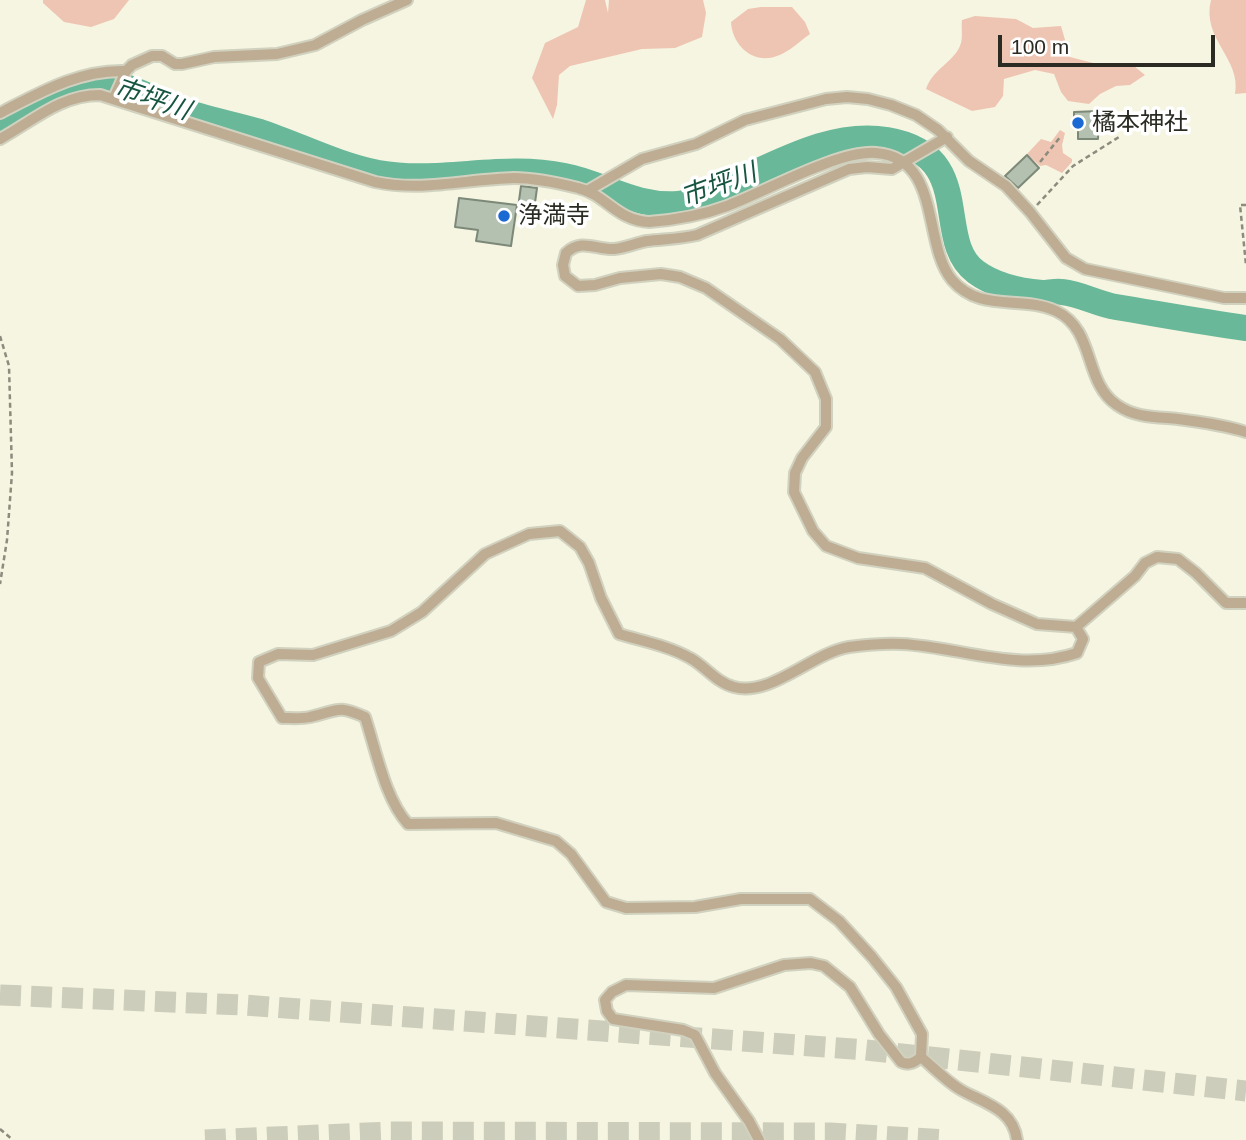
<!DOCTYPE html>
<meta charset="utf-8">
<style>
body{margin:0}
#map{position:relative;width:1246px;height:1140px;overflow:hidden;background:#f5f5e1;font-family:Helvetica,sans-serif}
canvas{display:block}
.scale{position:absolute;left:998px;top:35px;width:217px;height:32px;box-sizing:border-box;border:4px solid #2b2b23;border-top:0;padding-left:9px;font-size:21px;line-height:24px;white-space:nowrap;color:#2b2b23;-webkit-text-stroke:5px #fff;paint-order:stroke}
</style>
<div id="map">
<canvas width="1246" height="1140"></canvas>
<div class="scale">100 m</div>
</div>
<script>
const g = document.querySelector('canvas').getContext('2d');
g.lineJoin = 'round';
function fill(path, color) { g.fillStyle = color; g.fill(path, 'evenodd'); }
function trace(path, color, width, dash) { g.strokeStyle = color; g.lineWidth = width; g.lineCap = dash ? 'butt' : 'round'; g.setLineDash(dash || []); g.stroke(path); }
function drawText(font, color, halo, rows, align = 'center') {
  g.font = font + ' Helvetica,"Noto Sans JP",sans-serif'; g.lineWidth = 7; g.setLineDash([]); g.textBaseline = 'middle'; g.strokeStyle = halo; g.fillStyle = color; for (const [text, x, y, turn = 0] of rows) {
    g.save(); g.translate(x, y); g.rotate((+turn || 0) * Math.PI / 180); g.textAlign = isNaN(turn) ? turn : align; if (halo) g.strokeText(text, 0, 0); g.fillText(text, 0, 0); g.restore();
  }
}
const green = new Path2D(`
 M43,0h86l-15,19 -23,8 -27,-5 -21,-19z
 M586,0h19l3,13 1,-13h94l3,13 -4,24 -27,11 -33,1 -72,17 -11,9 -2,30 -4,14 -21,-41 13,-35 33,-16z
 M1211,0h35v93l-11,1c7,-35 -34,-55 -24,-94z
 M761,7h31l13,15 5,12c-10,7 -21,18 -33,22 -24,9 -45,-11 -46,-34l17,-13z
 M975,16l41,3 17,9 28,-2 9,31 27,7 37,2 11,9 -15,10 -14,1 -16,8 -11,10 -21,-3 -7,-9 -7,-18 -19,-4 -31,9 -1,17 -8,11 -23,4 -46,-22c7,-21 30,-28 35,-46 2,-7 0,-16 1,-23z
 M1060,130l5,3 -3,12 1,8 9,6v3l-10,11 -16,-8 -6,1 -13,-12 14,-15 10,3z`);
const river = new Path2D(`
 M0,124c31,-17 59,-38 94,-41 31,-2 58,16 86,27 25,9 53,14 80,22 39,13 77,33 118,41 62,11 124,-10 186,3 41,8 70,31 114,28 12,-1 27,-9 38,-14 53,-21 111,-60 171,-50 91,15 45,100 89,132 19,14 43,19 66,21 6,0 14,-2 20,-1 19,2 36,12 54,15 43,7 86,15 130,21`);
const building = new Path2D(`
 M1099,111l-1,28h-20v-13h-4v-14z
 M1027,155l12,13 -21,20 -13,-12z
 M521,186l16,2 -3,22 -16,-2z
 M459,198l58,7 -6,41 -35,-5 2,-11 -23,-3z`);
const highwayTunnel = new Path2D(`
 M0,995l243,10 623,45 380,41
 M205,1140l185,-8 440,1 116,7`);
const path = new Path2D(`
 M1040,162l21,-26
 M1037,205l36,-39 46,-29
 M1246,205h-6l6,60
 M0,336l9,30 3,107 -5,67 -7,44
 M0,1129l13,11`);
const street = new Path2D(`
 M114,98l12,-27 6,-6 20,-9h10l13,8h7l32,-7 63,-3 38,-9 47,-25 45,-20
 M0,113c39,-20 80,-44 126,-42
 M947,137l-55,32 -25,-2 -18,2 -152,66c-17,4 -33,4 -50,6 -11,2 -22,7 -33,8 -18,1 -32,-11 -48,4l-3,12 2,11 13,10 17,-1 25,-7 41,-4 19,3 26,11 74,51 35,33 11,27v28l-24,31 -7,15 -1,19 19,39 13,15 32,12 67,10 67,36 45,20 39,3 59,-51 10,-13 12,-6 21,2 18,14 30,30h20
 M0,139c33,-18 60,-44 100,-44l275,87c48,10 92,-3 139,-4 21,0 44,5 64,10 27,6 39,33 71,34 26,-2 54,-7 78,-16 38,-14 111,-56 149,-53 66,5 46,91 76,127 28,33 69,15 104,31 40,19 27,71 61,94 18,13 41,12 61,14 23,3 46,6 68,13
 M587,191l55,-32 54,-15 49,-24 81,-21 21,-2 21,2 23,6 25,10 22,15 31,31 37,25 24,26 36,46 19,11 139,29h22
 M921,1057l1,-23 -26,-47 -24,-30 -33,-36 -29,-22h-69l-46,8 -69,1 -20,-6 -35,-48 -15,-13 -60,-18 -88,1c-23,-25 -32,-74 -43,-107 -29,-13 -27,-6 -55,0 -8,2 -19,1 -28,1l-24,-40 1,-16 19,-8 35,1 78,-24 31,-19 63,-58 44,-20 31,-3 20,16 9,16 12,35 18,36c23,7 50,12 71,24 15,8 27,25 44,29 37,10 78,-34 115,-40 16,-2 36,-4 53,-3 59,3 116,29 175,9l6,-14 -7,-12
 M921,1057c13,11 26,25 40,33 23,13 52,19 56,50
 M759,1140l-10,-19 -34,-48 -20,-38 -12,-5 -70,-11 -6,-8 -2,-11 7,-8 14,-7 88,3 70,-23 27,-2 13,3 26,21 29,47 22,28c8,4 14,0 20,-5`);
const markers = [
 [1078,123,7,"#1b6ad4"],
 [504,216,7,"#1b6ad4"]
];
const poiNames = [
 ["橘本神社",1092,123],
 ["浄満寺",518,216]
];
const waterNames = [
 ["市坪川",152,100,19],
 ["市坪川",719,186,-20]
];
fill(green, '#eec5b2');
trace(river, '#69b89a', 26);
fill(building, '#b5c1b0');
trace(building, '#7c8878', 2);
trace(highwayTunnel, '#cdcdbb', 21, [21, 10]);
trace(street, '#d1d1bf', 14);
trace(path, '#8b8b7e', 2.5, [5, 3.5]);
trace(street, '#bead93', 10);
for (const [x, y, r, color] of markers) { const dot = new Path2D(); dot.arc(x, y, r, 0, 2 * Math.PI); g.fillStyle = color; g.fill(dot); trace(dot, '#fff', 2.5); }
drawText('24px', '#2b2b23', '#fff', poiNames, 'left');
drawText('italic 26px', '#175541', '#fff', waterNames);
</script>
